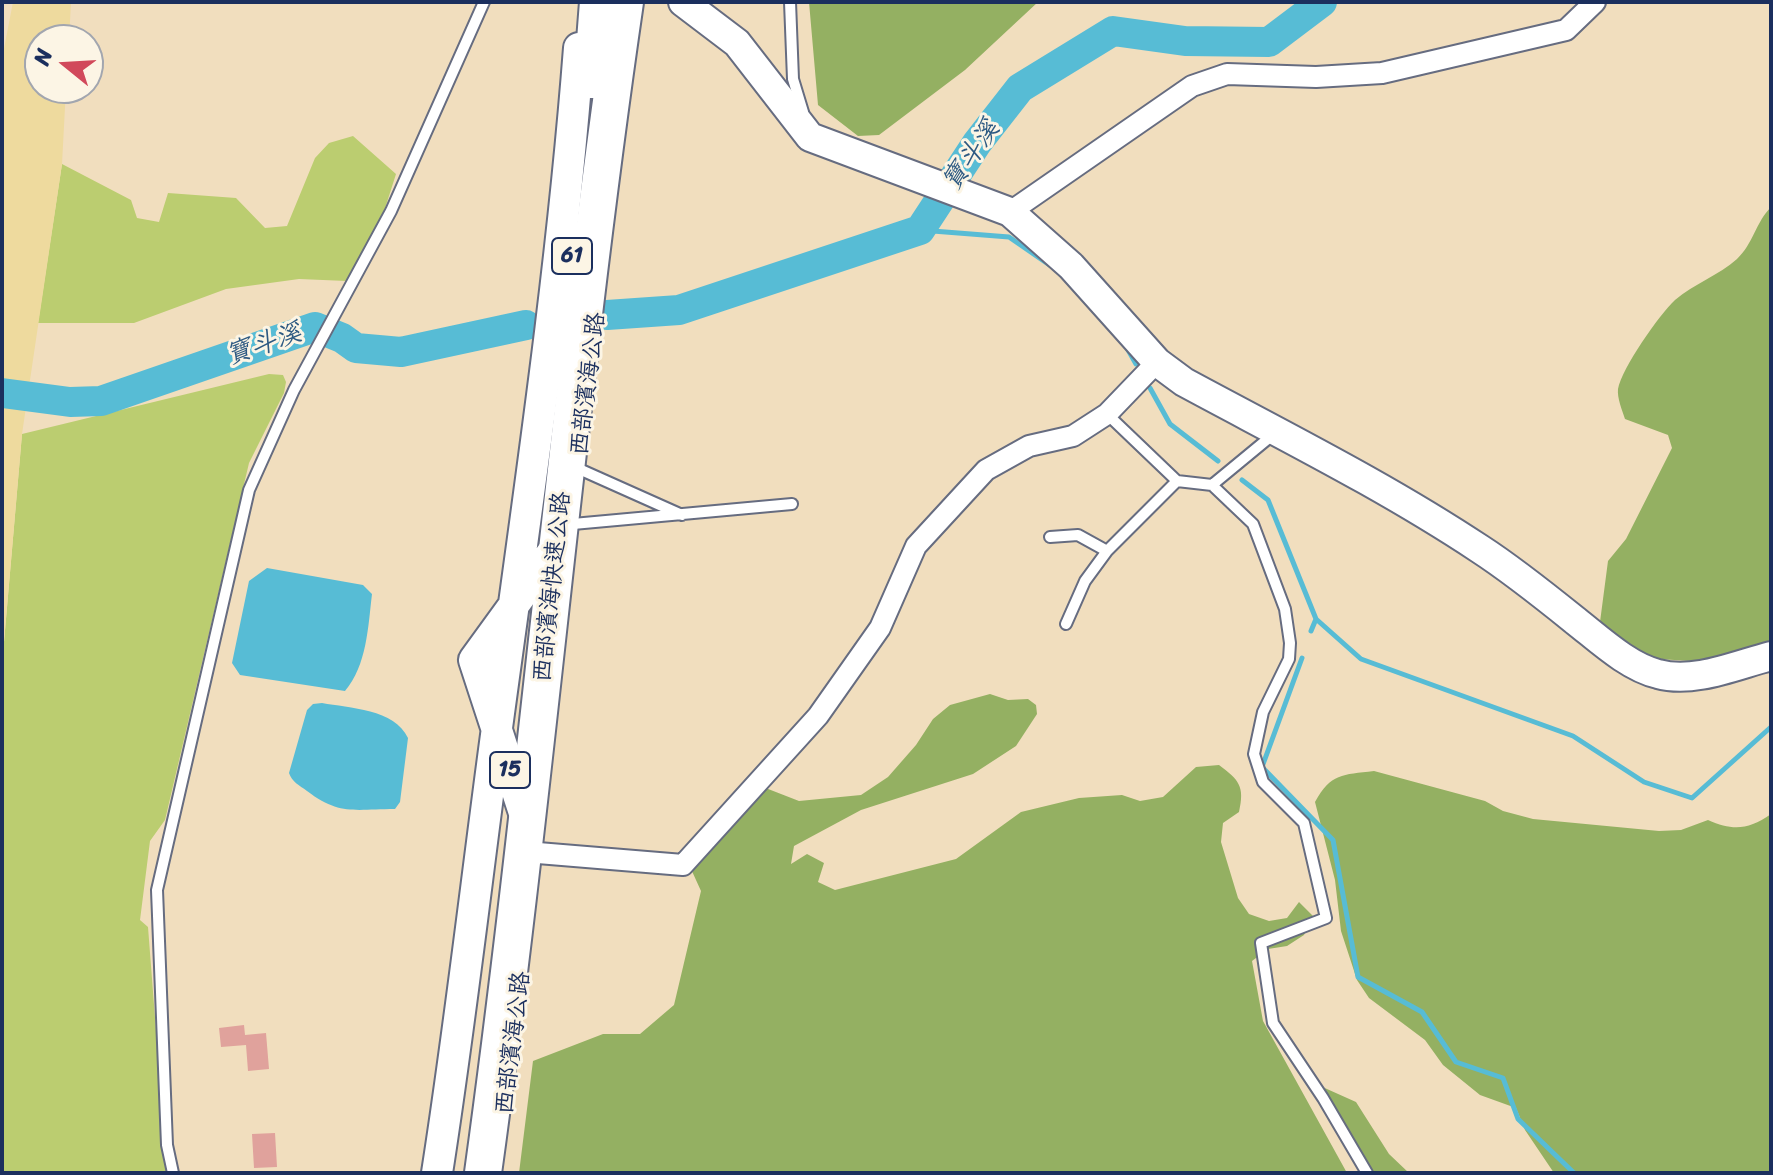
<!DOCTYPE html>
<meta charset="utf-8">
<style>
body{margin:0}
#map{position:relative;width:1773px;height:1175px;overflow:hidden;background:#f1debe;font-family:Sriracha,sans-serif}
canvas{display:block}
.frame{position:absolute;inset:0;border:4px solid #1b2f5e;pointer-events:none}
.north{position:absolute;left:24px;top:24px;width:80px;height:80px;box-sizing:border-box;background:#fcf5e5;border:2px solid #a2a6af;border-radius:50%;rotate:288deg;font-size:22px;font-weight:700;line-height:32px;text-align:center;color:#1b2f5e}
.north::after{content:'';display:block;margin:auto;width:28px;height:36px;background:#d1495b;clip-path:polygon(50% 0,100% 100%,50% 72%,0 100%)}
</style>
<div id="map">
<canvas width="1773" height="1175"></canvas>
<div class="frame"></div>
<div class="north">N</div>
</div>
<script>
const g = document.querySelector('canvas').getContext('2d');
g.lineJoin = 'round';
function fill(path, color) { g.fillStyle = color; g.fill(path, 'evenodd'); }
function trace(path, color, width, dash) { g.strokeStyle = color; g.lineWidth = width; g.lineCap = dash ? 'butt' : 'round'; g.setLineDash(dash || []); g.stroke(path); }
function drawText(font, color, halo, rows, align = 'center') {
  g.font = font + ' Sriracha,"LXGW WenKai TC",sans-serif'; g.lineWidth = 6; g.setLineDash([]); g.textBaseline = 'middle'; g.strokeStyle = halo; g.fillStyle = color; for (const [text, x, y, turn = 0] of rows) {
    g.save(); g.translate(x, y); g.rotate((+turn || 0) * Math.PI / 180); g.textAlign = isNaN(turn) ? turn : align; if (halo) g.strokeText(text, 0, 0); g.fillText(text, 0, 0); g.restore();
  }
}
const green = new Path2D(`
 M353,136l43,38 -15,47 -34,60 -48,-2 -73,10 -92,34h-96l24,-159 69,36 6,18 22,4 9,-29 68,5 29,30 22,-2 28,-68 14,-15z
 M269,374l14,1 3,7 -2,11 -35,70 -84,357 -15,21 -10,79 8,7 19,246h-165v-508l20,-231z`);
const forest = new Path2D(`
 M809,2h229l-73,68 -86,65 -21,1 -40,-31z
 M1771,207v441l-46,15 -84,-5 -35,-23 -6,-13 8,-61 18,-22 46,-91 -4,-13 -43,-16c-3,-9 -8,-21 -7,-30 4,-21 41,-74 57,-89 19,-16 44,-25 62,-41 16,-15 19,-37 34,-52z
 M990,694l18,6 20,-1 8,6 1,9 -21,32 -43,28 -112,36 -67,36 -3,18 16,-10 17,9 -6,19 17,8 121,-31 65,-47 58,-14 43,-3 18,6 23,-4 33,-30 23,-2c20,15 26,21 20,47l-16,11 -2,19 17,56 11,16 20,7 18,-3 12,-16 14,14 -9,19 -17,11 -19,3 -16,12 11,60 84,152h-828l14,-112 70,-27h37l34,-29 27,-114 -10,-22 44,-45 28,-37 36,14 62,-6 27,-18 28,-32 17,-26 17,-14z
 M1374,771l111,30 18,10 30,8 126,12 22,-1 27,-10c25,11 40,10 63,-6v359h-217l-29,-43 -9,-22 -36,-13 -37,-30 -18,-25 -56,-42 -12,-18 -16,-49 -6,-51 -20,-78c16,-29 27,-27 59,-31z
 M1318,1085l38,17 33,52 20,19h-39z`);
const sand = new Path2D(`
 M13,2h58l-2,38h-29v48h26l-4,76 -40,270 -20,231v-606z`);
const water = new Path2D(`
 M267,568l96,17 9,9c-4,33 -5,71 -27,97l-105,-16 -8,-12 17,-82z
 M322,703c27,5 73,6 86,35l-8,64 -5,7c-40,0 -55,7 -88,-18 -8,-6 -15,-9 -18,-18l18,-63 6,-6z`);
const stream = new Path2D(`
 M920,230l89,7 42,29
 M1127,348l9,16
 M1150,388l20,36 48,37
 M1242,480l26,20 48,119 45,40 212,77 71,46 48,16 79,-71
 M1311,631l5,-12
 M1302,658l-40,109 71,73 25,137 64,35 34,50 47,16 15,41 56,54`);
const river = new Path2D(`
 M607,315l72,-5 241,-80 57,-87 43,-55 93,-57 72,10 84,1 53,-40
 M2,393l68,9 31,-1 214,-74 27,11 14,10 45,4 125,-27`);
const building = new Path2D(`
 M244,1025l1,10 21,-2 3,36 -21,2 -2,-26 -25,2 -2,-19z
 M275,1133l2,34 -23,1 -2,-34z`);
const lane = new Path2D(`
 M790,2l3,77 10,33
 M1107,414l70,67 35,4 63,-52
 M579,469l103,46
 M1212,485l41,39 32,85 5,34 -1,16 -26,53 -9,42 9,28 41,41 22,95 -65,25 12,80 50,75 44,75
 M573,524l219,-20
 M1050,537l28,-2 29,16 70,-70
 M1066,624l19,-43 22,-30
 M173,1173l-6,-28 -10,-255 92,-400 45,-100 97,-179 93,-209`);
const street = new Path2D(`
 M1010,212l182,-126 35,-12 89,3 66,-4 184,-43 29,-28
 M538,853l145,12 135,-149 62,-88 36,-82 70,-76 43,-24 44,-10 34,-22 50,-52`);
const secondary = new Path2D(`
 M683,2l54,41 73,94 200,75 61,54 86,96 27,20c100,54 201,104 296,167 34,22 66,48 97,73 24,19 52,45 81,52 36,10 78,-9 113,-18`);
const primary = new Path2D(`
 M526,819l-52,-159 85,-117
 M437,1173c24,-153 41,-307 62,-460 30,-221 63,-442 80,-665`);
const highway = new Path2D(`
 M592,80l6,-78
 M483,1173c54,-390 85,-782 142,-1171`);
const shields = [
 [572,256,40],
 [510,770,40]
];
const shieldNames = [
 ["61",572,256],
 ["15",510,770]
];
const streetNames = [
 ["西部濱海公路",589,384,-83],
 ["西部濱海快速公路",553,587,-84],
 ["西部濱海公路",514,1043,-83]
];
const waterNames = [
 ["寶斗溪",972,156,-55],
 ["寶斗溪",264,345,-19]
];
fill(green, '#bbcd70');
fill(forest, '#94b062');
fill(sand, '#eeda9e');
fill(water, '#57bcd5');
trace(stream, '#57bcd5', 5);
trace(river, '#57bcd5', 30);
fill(building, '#e0a29c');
trace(lane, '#666c80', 14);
trace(street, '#666c80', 24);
trace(secondary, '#666c80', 32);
trace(primary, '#666c80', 34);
trace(highway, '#666c80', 40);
trace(lane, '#fff', 10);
trace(street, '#fff', 20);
trace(secondary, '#fff', 28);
trace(primary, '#fff', 30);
trace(highway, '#fff', 36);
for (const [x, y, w] of shields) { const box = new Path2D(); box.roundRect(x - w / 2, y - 18, w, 36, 6); g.fillStyle = '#fcf5e5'; g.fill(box); trace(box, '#1b2f5e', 2); }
drawText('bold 22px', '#1b2f5e', null, shieldNames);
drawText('24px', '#1b2f5e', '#fcf5e5', streetNames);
drawText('italic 26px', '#2d5982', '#fcf5e5', waterNames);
</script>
